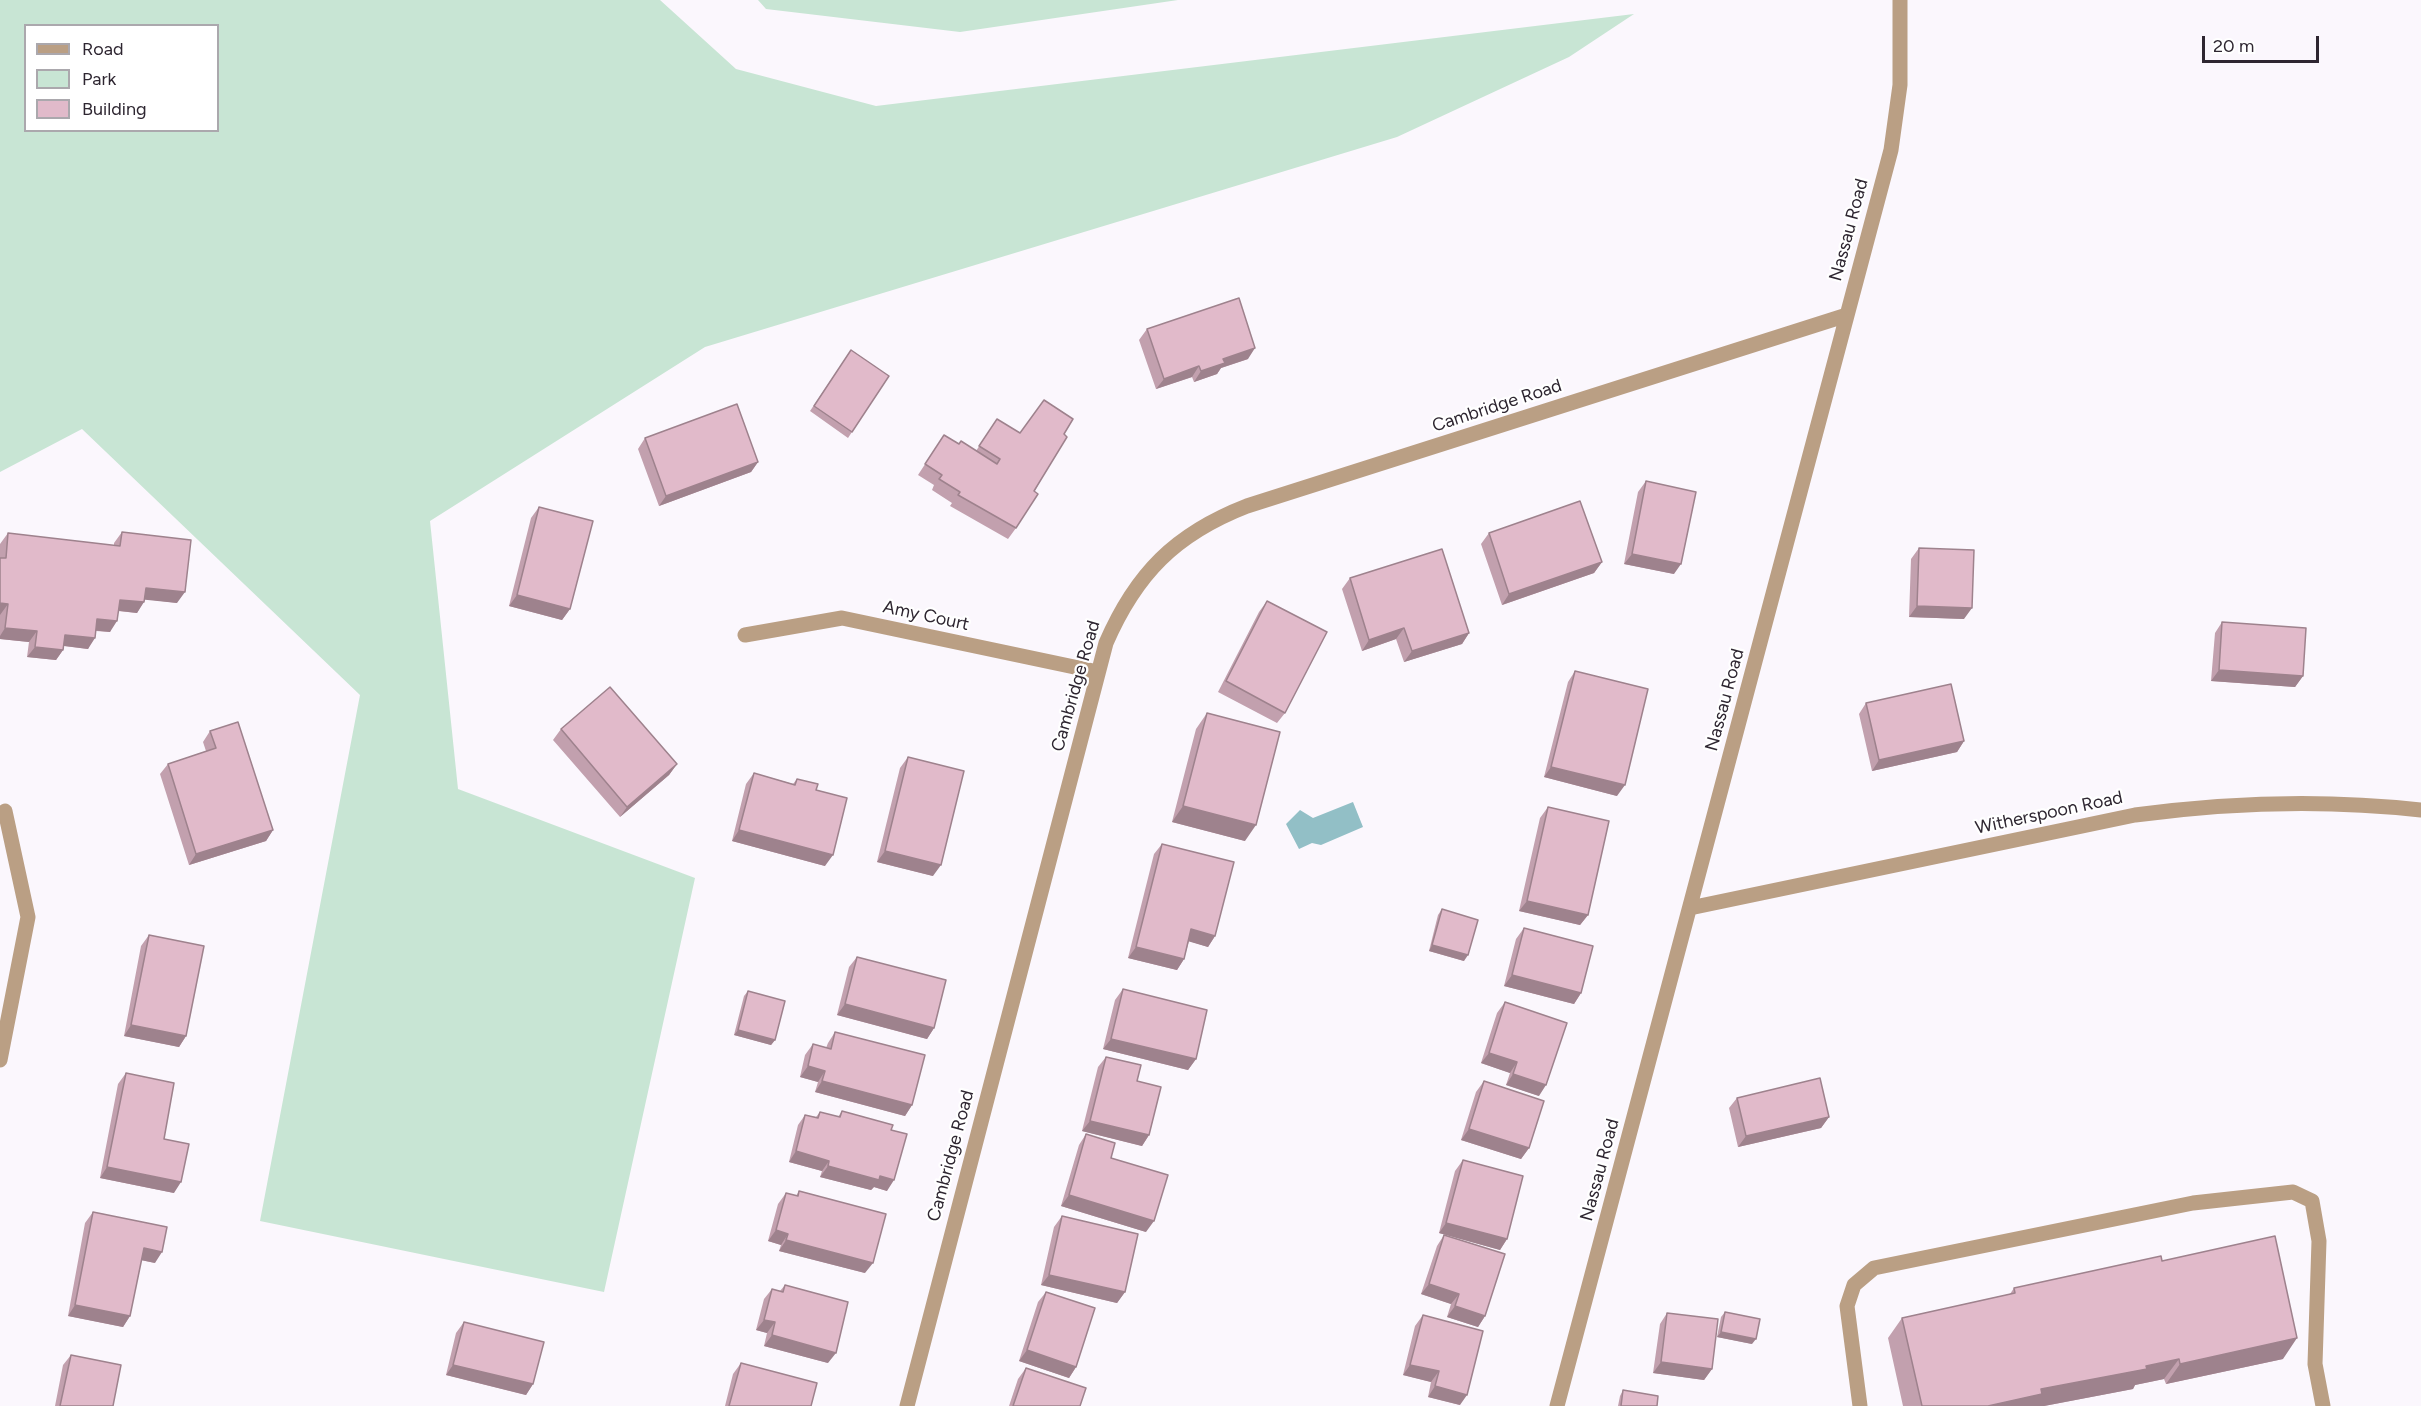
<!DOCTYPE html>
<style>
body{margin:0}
#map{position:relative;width:2421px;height:1406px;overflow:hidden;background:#fbf7fd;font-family:Figtree,sans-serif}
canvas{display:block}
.legend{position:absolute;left:24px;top:24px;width:195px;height:108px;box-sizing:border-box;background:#fff;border:2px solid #aba8ad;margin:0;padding:8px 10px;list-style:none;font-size:18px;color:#2e2631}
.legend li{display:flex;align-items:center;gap:12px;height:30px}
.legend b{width:30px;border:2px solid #aba8ad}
.scale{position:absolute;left:2202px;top:36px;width:117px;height:27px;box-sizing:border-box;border:3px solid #2e2631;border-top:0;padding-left:8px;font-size:18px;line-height:21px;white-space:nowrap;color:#2e2631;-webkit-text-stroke:4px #fff;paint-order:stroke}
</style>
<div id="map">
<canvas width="2421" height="1406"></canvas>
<ul class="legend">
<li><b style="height:8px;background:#ba9f84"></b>Road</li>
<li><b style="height:16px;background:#c8e5d4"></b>Park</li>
<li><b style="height:16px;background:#e1baca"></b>Building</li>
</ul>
<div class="scale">20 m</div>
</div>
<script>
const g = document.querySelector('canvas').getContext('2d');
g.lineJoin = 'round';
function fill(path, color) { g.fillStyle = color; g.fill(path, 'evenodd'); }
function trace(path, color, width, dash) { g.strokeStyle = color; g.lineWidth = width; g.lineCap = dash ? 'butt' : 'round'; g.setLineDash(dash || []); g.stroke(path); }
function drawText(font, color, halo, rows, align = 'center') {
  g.font = font + ' Figtree,sans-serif'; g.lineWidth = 4.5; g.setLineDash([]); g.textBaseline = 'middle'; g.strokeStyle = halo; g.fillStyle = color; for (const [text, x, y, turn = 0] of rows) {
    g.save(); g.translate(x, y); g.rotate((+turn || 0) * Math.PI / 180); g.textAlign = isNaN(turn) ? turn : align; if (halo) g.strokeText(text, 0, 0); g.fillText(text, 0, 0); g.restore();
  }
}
const green = new Path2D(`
 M0,0h660l76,69 140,37 758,-92 -65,43 -172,80 -692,210 -275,174 28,268 237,89 -91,414 -344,-71 100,-526 -278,-266 -82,43zM26,26h192v104h-192z
 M758,0h420l-218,32 -194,-23z`);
const water = new Path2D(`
 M1353,802l10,25 -42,18 -9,-2 -13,6 -13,-25 14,-14 13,8z`);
const service = new Path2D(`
 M1860,1406l-13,-100 7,-21 20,-17 319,-65 100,-11 19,9 7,40 -4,123 8,42`);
const minor = new Path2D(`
 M745,635l97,-17 256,54
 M1690,908l445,-93c96,-13 189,-16 286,-5
 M0,1060l28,-143 -23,-106
 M907,1406l199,-763c30,-69 69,-109 141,-137l600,-191
 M1557,1406l334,-1256 9,-65v-85`);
const wall = new Path2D(`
 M1147,329l101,30 -27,9 -4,6 -23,8 -2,-5 -36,12 -17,-49z
 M851,350l38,26 -41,62 -38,-27z
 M997,419l23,14 44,1 -48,94 -8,11 -58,-33 2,-3 -20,-13 2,-5 -16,-10 26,-40 15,9 17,7z
 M645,438l113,24 -7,10 -92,34 -21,-57z
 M1646,481l28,93 -50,-10 14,-72z
 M539,507l31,102 -8,11 -53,-14 22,-88z
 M122,532l55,71 -32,-4 -8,14 -19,-2 -8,21 -14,-1 -8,18 -24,-3 -1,4 -7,10 -29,-3 2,-15 -29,-3v-95l8,-11 106,13v-3z
 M1489,533l113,29 -8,11 -92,32 -21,-61z
 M1919,548l45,71 -55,-2 2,-58z
 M1350,578l119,55 -7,11 -58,18 -8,-23 -34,12 -20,-62z
 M1267,601l18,112 -8,10 -59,-31 41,-80z
 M2222,622l81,54 -8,11 -84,-6 4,-48z
 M1575,671l42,125 -73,-19 24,-95z
 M1866,703l98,38 -7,11 -85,19 -13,-57z
 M1207,713l38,128 -73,-19 24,-93z
 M561,729l116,35 -8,11 -49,42 -67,-77z
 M210,731l63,99 -7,11 -77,24 -29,-91 8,-10 38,-13 -3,-9z
 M908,757l25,119 -56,-14 23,-94z
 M754,773l39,11 4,-5 19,11 9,76 -93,-25 14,-57z
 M1548,807l40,108 -8,10 -61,-14 21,-93z
 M1162,844l53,92 -7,11 -19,-6 -5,18 -7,11 -49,-12 26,-104z
 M1442,909l22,52 -35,-10 9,-36z
 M1524,928l57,65 -7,11 -70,-18 12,-47z
 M149,935l37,101 -7,11 -55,-11 17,-90z
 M857,957l77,71 -7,11 -90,-24 12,-48z
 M1123,989l73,70 -8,11 -85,-21 12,-49z
 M748,991l27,49 -4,5 -37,-10 10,-39z
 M1505,1002l34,94 -33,-11 4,-12 -29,-10 16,-50z
 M835,1032l77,73 -7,11 -90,-24 3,-10 -18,-5 5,-22 8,-11 13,4 2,-5z
 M1106,1057l31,24 12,54 -7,11 -60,-15 16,-64z
 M126,1073l38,66 10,54 -74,-15 18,-94z
 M1484,1081l45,67 -8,11 -60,-19 15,-48z
 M1737,1098l92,19 -8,11 -83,19 -9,-39z
 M842,1111l49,19 -4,61 -13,-4 -3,3 -51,-13 2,-6 -33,-9 9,-37 7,-10 11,2 4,-5 18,5z
 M1086,1134l25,24 35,74 -85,-26 18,-61z
 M1463,1160l44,79 -7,11 -61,-17 16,-62z
 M799,1191l66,82 -86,-22 2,-6 -13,-4 10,-37 8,-11 10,3z
 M93,1212l62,51 -14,-3 -11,56 -7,11 -55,-11 17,-93z
 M1062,1216l63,76 -8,11 -76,-18 13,-58z
 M1444,1235l41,81 -7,11 -31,-10 4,-13 -30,-10 16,-48z
 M2162,1261l121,98 -117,25 -2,-5 -29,6 -2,4 -89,17h-141l-15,-68 14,-20 108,-24 4,-6z
 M785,1285l43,78 -64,-17 3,-13 -11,-3 8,-31 8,-10 8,2z
 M1046,1292l30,75 -7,11 -50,-17 19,-59z
 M1725,1312l27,32 -35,-7 4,-20z
 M1667,1313l45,56 -8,11 -51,-7 7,-49z
 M1423,1315l37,90 -32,-8 3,-15 -28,-7 12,-49z
 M464,1322l69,62 -7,11 -80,-20 10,-42z
 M71,1355l42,51h-58l8,-41z
 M741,1363l70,43h-86l8,-32z
 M1026,1368l54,38h-71l9,-27z
 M1623,1390l34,16h-39l2,-10z`);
const shadedWall = new Path2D(`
 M1255,348l-7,11 -27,9 -4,6 -23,8 7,-11 22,-12z
 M1199,366l-7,11 -36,12 8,-10z
 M758,462l-7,10 -92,34 7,-10z
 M1632,554l49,10 -7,10 -50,-10z
 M1602,562l-8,11 -92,32 7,-11z
 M146,588l39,4 -8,11 -39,-4z
 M517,595l53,14 -8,11 -53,-14z
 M120,600l24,2 -7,11 -25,-3z
 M0,603l8,1 -8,11z
 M1917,606l55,2 -8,11 -55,-2z
 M97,619l20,2 -7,11 -20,-2z
 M5,628l32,3 -8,11 -29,-3v-3z
 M1404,628l-8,11 -34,12 7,-11z
 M1469,633l-7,11 -58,18 8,-11z
 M65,635l30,3 -7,11 -31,-4z
 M35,647l28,3 -7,10 -29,-3z
 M2219,670l84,6 -8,11 -84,-6z
 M1964,741l-7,11 -85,19 7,-11z
 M677,764l-8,11 -49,42 7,-10z
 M1551,767l74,18 -8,11 -73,-19z
 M1183,806l73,19 -11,16 -73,-19z
 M273,830l-7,11 -77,24 7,-11z
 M739,830l94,25 -8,11 -93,-25z
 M885,851l56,14 -8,11 -56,-14z
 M1527,901l61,14 -8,10 -61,-14z
 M1191,929l24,7 -7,11 -24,-7z
 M1432,945l36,10 -4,6 -35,-10z
 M1136,947l48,12 -7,11 -49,-12z
 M1512,975l69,18 -7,11 -70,-18z
 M845,1004l89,24 -7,11 -90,-24z
 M131,1025l55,11 -7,11 -55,-11z
 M738,1030l37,10 -4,5 -37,-10z
 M1111,1039l85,20 -8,11 -85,-21z
 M1489,1053l28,9 -7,11 -29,-10z
 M808,1066l17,5 -7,11 -18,-5z
 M1513,1074l33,11 -7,11 -33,-11z
 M822,1081l90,24 -7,11 -90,-24z
 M1829,1117l-8,11 -83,19 8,-11z
 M1090,1121l59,14 -7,11 -60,-15z
 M1469,1129l60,19 -8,11 -60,-19z
 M796,1151l33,10 -7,10 -33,-9z
 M828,1166l52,10 14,4 -7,11 -13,-4 -3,3 -51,-13z
 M107,1167l74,15 -7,11 -74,-15z
 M1069,1195l85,26 -8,11 -85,-26z
 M1446,1223l61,16 -7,11 -61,-17z
 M776,1230l12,4 -7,11 -13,-4z
 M786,1240l87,23 -8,10 -86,-22z
 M144,1248l18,4 -7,11 -19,-4z
 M1049,1275l76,17 -8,11 -76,-18z
 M1429,1284l30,10 -8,10 -30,-10z
 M75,1305l55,11 -7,11 -55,-11z
 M1455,1306l30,10 -7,11 -31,-10z
 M764,1320l11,2 -8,11 -11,-3z
 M1721,1332l35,7 -4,5 -35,-7z
 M772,1335l64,18 -8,10 -64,-17z
 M2297,1338l-14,21 -117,25 14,-20z
 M1027,1350l49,17 -7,11 -50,-17z
 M2179,1359l-15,20 -29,6 -2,4 -89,17h-56l53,-17z
 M1661,1362l51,7 -8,11 -51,-7z
 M453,1365l80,19 -7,11 -80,-20z
 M1410,1365l29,6 -8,11 -28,-7z
 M1435,1386l32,9 -7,10 -32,-8z`);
const building = new Path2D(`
 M1239,298l16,50 -32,11 2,4 -24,8 -2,-5 -35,13 -17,-50z
 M851,350l38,26 -37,56 -38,-26z
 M1044,400l29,19 -9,15 3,3 -33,54 4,3 -22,34 -58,-33 2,-3 -21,-13 3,-4 -17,-11 19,-29 15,9 2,-3 36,23 3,-5 -21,-13 18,-27 23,14z
 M737,404l21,58 -92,34 -21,-58z
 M1646,481l50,11 -15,72 -49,-10z
 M1580,501l22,61 -93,32 -20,-61z
 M539,507l54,14 -23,88 -53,-14z
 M122,532l69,8 -6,52 -39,-4 -2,14 -24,-2 -3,21 -20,-2 -2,19 -30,-3 -2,15 -28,-3 2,-16 -32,-3 3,-24 -8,-1v-45h6l2,-25 112,13z
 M1919,548l55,2 -2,58 -55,-2z
 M1442,549l27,84 -57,18 -8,-23 -35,12 -19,-62z
 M1267,601l60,31 -42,81 -59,-32z
 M2222,622l84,6 -3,48 -84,-6z
 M1575,671l73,18 -23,96 -74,-18z
 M1951,684l13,57 -85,19 -13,-57z
 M610,687l67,77 -50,43 -66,-78z
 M1207,713l73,19 -24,93 -73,-19z
 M238,722l35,108 -77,24 -28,-90 48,-16 -6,-17z
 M908,757l56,14 -23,94 -56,-14z
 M754,773l41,12 2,-6 21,5 -2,6 31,8 -14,57 -94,-25z
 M1548,807l61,14 -21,94 -61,-14z
 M1162,844l72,18 -19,74 -24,-7 -7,30 -48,-12z
 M1442,909l36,11 -10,35 -36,-10z
 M1524,928l69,18 -12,47 -69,-18z
 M149,935l55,11 -18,90 -55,-11z
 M857,957l89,23 -12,48 -89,-24z
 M1123,989l84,21 -11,49 -85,-20z
 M748,991l37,10 -10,39 -37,-10z
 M1505,1002l62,21 -21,62 -33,-11 4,-12 -28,-9z
 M835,1032l90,23 -13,50 -90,-24 3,-10 -17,-5 5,-22 18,5z
 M1106,1057l35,8 -4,16 24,6 -12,48 -59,-14z
 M126,1073l48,10 -10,56 25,5 -8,38 -74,-15z
 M1820,1078l9,39 -83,19 -9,-38z
 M1484,1081l60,20 -15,47 -60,-19z
 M842,1111l51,14 -2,5 16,4 -13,46 -14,-4 -1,4 -51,-14 1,-5 -33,-10 9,-36 13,3 2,-6 20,5z
 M1086,1134l29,9 -4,15 57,17 -14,46 -85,-26z
 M1463,1160l60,16 -16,63 -61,-16z
 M799,1191l87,23 -13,49 -87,-23 2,-6 -12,-4 10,-37 12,3z
 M93,1212l74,15 -5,25 -18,-4 -14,68 -55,-11z
 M1062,1216l76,18 -13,58 -76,-17z
 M1444,1235l61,19 -20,62 -30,-10 4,-12 -30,-10z
 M2275,1236l22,102 -117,26 -1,-5 -33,7 1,3 -106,20 1,5 -54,12h-66l-20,-88 113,-25 -1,-5 147,-32 1,5z
 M785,1285l63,17 -12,51 -64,-18 3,-13 -11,-2 8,-31 11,3z
 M1046,1292l49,16 -19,59 -49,-17z
 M1725,1312l35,7 -4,20 -35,-7z
 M1667,1313l51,6 -6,50 -51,-7z
 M1423,1315l60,16 -16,64 -32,-9 4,-15 -29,-6z
 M464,1322l80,20 -11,42 -80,-19z
 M71,1355l50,10 -8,41h-53z
 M741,1363l76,20 -6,23h-82z
 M1026,1368l60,20 -6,18h-67z
 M1623,1390l35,6 -1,10h-36z`);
const streetNames = [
 ["Nassau Road",1849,230,-75],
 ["Cambridge Road",1497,406,-18],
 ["Amy Court",926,616,12],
 ["Cambridge Road",1076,686,-74],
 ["Nassau Road",1725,700,-75],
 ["Witherspoon Road",2049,813,-12],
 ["Cambridge Road",951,1156,-75],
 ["Nassau Road",1600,1170,-75]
];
fill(green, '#c8e5d4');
fill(water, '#92bfc6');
trace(service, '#ba9f84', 15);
trace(minor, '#ba9f84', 15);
fill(wall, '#c2a0ae');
fill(shadedWall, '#9e828d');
fill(building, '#e1baca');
trace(building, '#9e828d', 1.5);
drawText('18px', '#2e2631', '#fff', streetNames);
</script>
